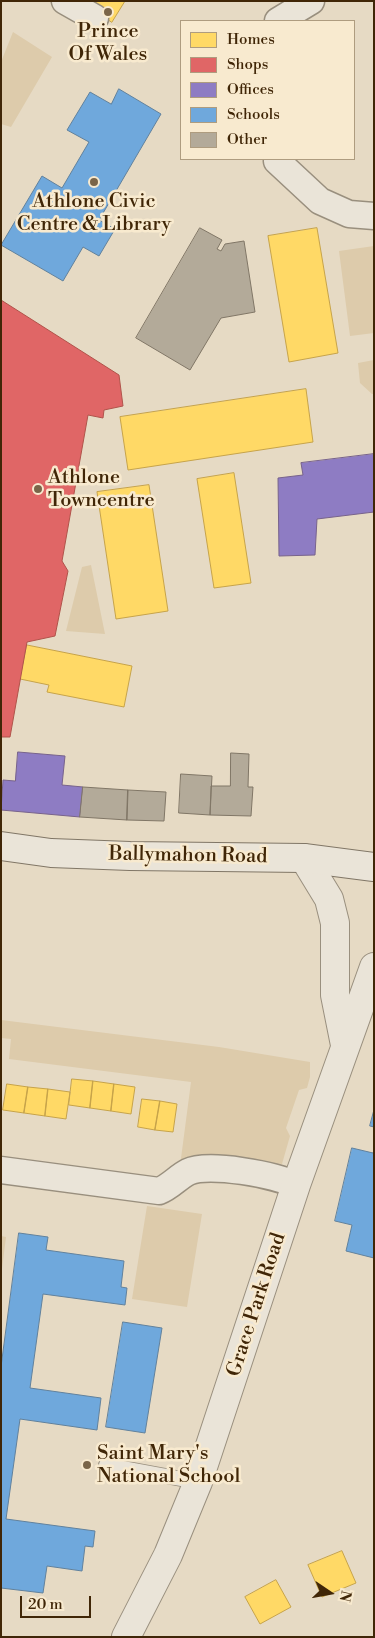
<!DOCTYPE html>
<style>
body{margin:0}
#map{position:relative;width:375px;height:1638px;overflow:hidden;background:#e6dac4;font-family:"Libre Bodoni",serif}
canvas{display:block}
.frame{position:absolute;inset:0;border:2px solid #402607;pointer-events:none}
.legend{position:absolute;left:180px;top:20px;width:175px;height:140px;box-sizing:border-box;background:#f8eacf;border:1px solid #ae9c7f;margin:0;padding:6px 9px;list-style:none;font-size:15px;color:#402607}
.legend li{display:flex;align-items:center;gap:10px;height:25px}
.legend b{width:25px;border:1px solid #ae9c7f}
.north{position:absolute;left:305px;top:1568px;width:50px;height:50px;-webkit-text-stroke:4px #f8eacf;paint-order:stroke;rotate:102deg;font-size:14px;font-weight:700;line-height:20px;text-align:center;color:#402607}
.north::after{content:'';display:block;margin:auto;width:18px;height:22px;background:#402607;clip-path:polygon(50% 0,100% 100%,50% 72%,0 100%)}
.scale{position:absolute;left:20px;top:1596px;width:71px;height:22px;box-sizing:border-box;border:2px solid #402607;border-top:0;padding-left:6px;font-size:15px;line-height:18px;white-space:nowrap;color:#402607;-webkit-text-stroke:4px #f8eacf;paint-order:stroke}
</style>
<div id="map">
<canvas width="375" height="1638"></canvas>
<div class="frame"></div>
<ul class="legend">
<li><b style="height:14px;background:#ffd966"></b>Homes</li>
<li><b style="height:14px;background:#e06666"></b>Shops</li>
<li><b style="height:14px;background:#8e7cc3"></b>Offices</li>
<li><b style="height:14px;background:#6fa8dc"></b>Schools</li>
<li><b style="height:14px;background:#b3aa99"></b>Other</li>
</ul>
<div class="north">N</div>
<div class="scale">20 m</div>
</div>
<script>
const g = document.querySelector('canvas').getContext('2d');
g.lineJoin = 'round';
function fill(path, color) { g.fillStyle = color; g.fill(path, 'evenodd'); }
function trace(path, color, width, dash) { g.strokeStyle = color; g.lineWidth = width; g.lineCap = dash ? 'butt' : 'round'; g.setLineDash(dash || []); g.stroke(path); }
function drawText(font, color, halo, rows, align = 'center') {
  g.font = font + ' "Libre Bodoni",serif'; g.lineWidth = 5; g.setLineDash([]); g.textBaseline = 'middle'; g.strokeStyle = halo; g.fillStyle = color; for (const [text, x, y, turn = 0] of rows) {
    g.save(); g.translate(x, y); g.rotate((+turn || 0) * Math.PI / 180); g.textAlign = isNaN(turn) ? turn : align; if (halo) g.strokeText(text, 0, 0); g.fillText(text, 0, 0); g.restore();
  }
}
const green = new Path2D(`
 M13,32l39,25 -41,70 -10,-3v-62z
 M374,246v87l-24,3 -11,-85z
 M374,360v34h-2l-12,-11 -2,-20z
 M91,565l14,69 -39,-3 16,-64z
 M1,1020l218,27 91,15v15l-3,11 -8,2 -13,38 4,8 -8,28 -73,-7 -29,9 11,-84 -182,-23 2,-20 -10,-1z
 M147,1206l55,8 -15,93 -55,-8z
 M1,1236l5,1 -5,40z`);
const homes = new Path2D(`
 M80,1h45l-13,21z
 M317,228l21,125 -49,9 -21,-126z
 M306,389l7,53 -185,28 -8,-53z
 M234,473l17,110 -37,5 -17,-109z
 M149,485l19,126 -52,8 -19,-127z
 M27,645l105,21 -8,41 -77,-15 2,-7 -29,-6z
 M72,1079l21,2 -3,27 -21,-3z
 M93,1081l21,3 -3,27 -21,-3z
 M7,1084l21,3 -4,26 -21,-3z
 M114,1084l21,3 -4,27 -20,-3z
 M28,1087l20,2 -3,27 -21,-3z
 M48,1089l22,3 -4,27 -21,-3z
 M142,1099l18,2 -5,29 -17,-3z
 M160,1101l17,3 -4,28 -18,-2z
 M342,1551l14,32 -34,14 -14,-32z
 M276,1580l15,27 -31,17 -15,-27z`);
const shops = new Path2D(`
 M1,300l118,75 4,31 -19,4 -1,8 -15,-3 -26,146 6,10 -13,65 -28,6 -17,95h-9z`);
const offices = new Path2D(`
 M374,454v58l-57,7 -2,36 -36,1 -1,-78 25,-3 -2,-12z
 M18,752l47,4 -3,29 21,2 -3,30 -79,-7 2,-30 12,1z`);
const schools = new Path2D(`
 M119,89l42,25 -62,106 16,9 -16,27 -16,-9 -20,34 -62,-36 41,-69 20,12 27,-46 -22,-12 23,-38 21,12z
 M374,1110v17l-4,-1z
 M352,1148l21,5 1,-2v107l-28,-7 6,-26 -17,-4z
 M19,1233l29,4 -2,13 78,11 -3,26 6,1 -2,17 -82,-11 -13,94 71,10 -4,32 -77,-11 -14,100 89,12 -2,16 -8,-1 -3,25 -35,-5 -4,27 -42,-5v-221z
 M123,1322l39,6 -17,105 -39,-6z`);
const building = new Path2D(`
 M200,228l22,12 -5,9 4,2 4,-7 19,-3 11,71 -34,6 -31,52 -54,-32z
 M231,753l18,1 -1,33h5l-2,29 -41,-1 1,-29h19z
 M181,774l31,2 -2,39 -31,-2z
 M83,787l45,3 -1,30 -47,-3z
 M128,790l38,2 -2,29 -37,-1z`);
const service = new Path2D(`
 M106,1465l92,17`);
const minor = new Path2D(`
 M65,1l30,17
 M278,21l33,-20
 M277,161l43,40 29,13 25,2
 M1,1170l158,21c11,-4 19,-14 29,-19 20,-10 88,3 108,13`);
const tertiary = new Path2D(`
 M304,858l25,41 6,24v72l10,50
 M126,1637l42,-82 30,-73 98,-297 78,-218`);
const secondary = new Path2D(`
 M1,846l50,7 79,3 174,2 70,9`);
const markers = [
 [108,12,5,"#7a6549"],
 [94,182,5,"#7a6549"],
 [38,489,5,"#7a6549"],
 [87,1465,5,"#7a6549"]
];
const poiNames = [
 ["Prince",108,32],
 ["Of Wales",108,55],
 ["Athlone Civic",94,202],
 ["Centre & Library",94,225],
 ["Athlone",48,478,"left"],
 ["Towncentre",48,501,"left"],
 ["Saint Mary's",97,1454,"left"],
 ["National School",97,1477,"left"]
];
const streetNames = [
 ["Ballymahon Road",188,856,1],
 ["Grace Park Road",257,1305,-72]
];
fill(green, '#ddcbab');
fill(homes, '#ffd966');
trace(homes, '#c6a34a', 1);
fill(shops, '#e06666');
trace(shops, '#b0534a', 1);
fill(offices, '#8e7cc3');
trace(offices, '#77628b', 1);
fill(schools, '#6fa8dc');
trace(schools, '#61819c', 1);
fill(building, '#b3aa99');
trace(building, '#807666', 1);
trace(service, '#998f7e', 16);
trace(minor, '#998f7e', 29);
trace(tertiary, '#998f7e', 30);
trace(secondary, '#807666', 30);
trace(service, '#eae4d8', 14);
trace(minor, '#eae4d8', 26);
trace(tertiary, '#eae4d8', 28);
trace(secondary, '#eae4d8', 28);
for (const [x, y, r, color] of markers) { const dot = new Path2D(); dot.arc(x, y, r, 0, 2 * Math.PI); g.fillStyle = color; g.fill(dot); trace(dot, '#f8eacf', 2); }
drawText('20px', '#402607', '#f8eacf', poiNames);
drawText('20px', '#402607', '#f8eacf', streetNames);
</script>
